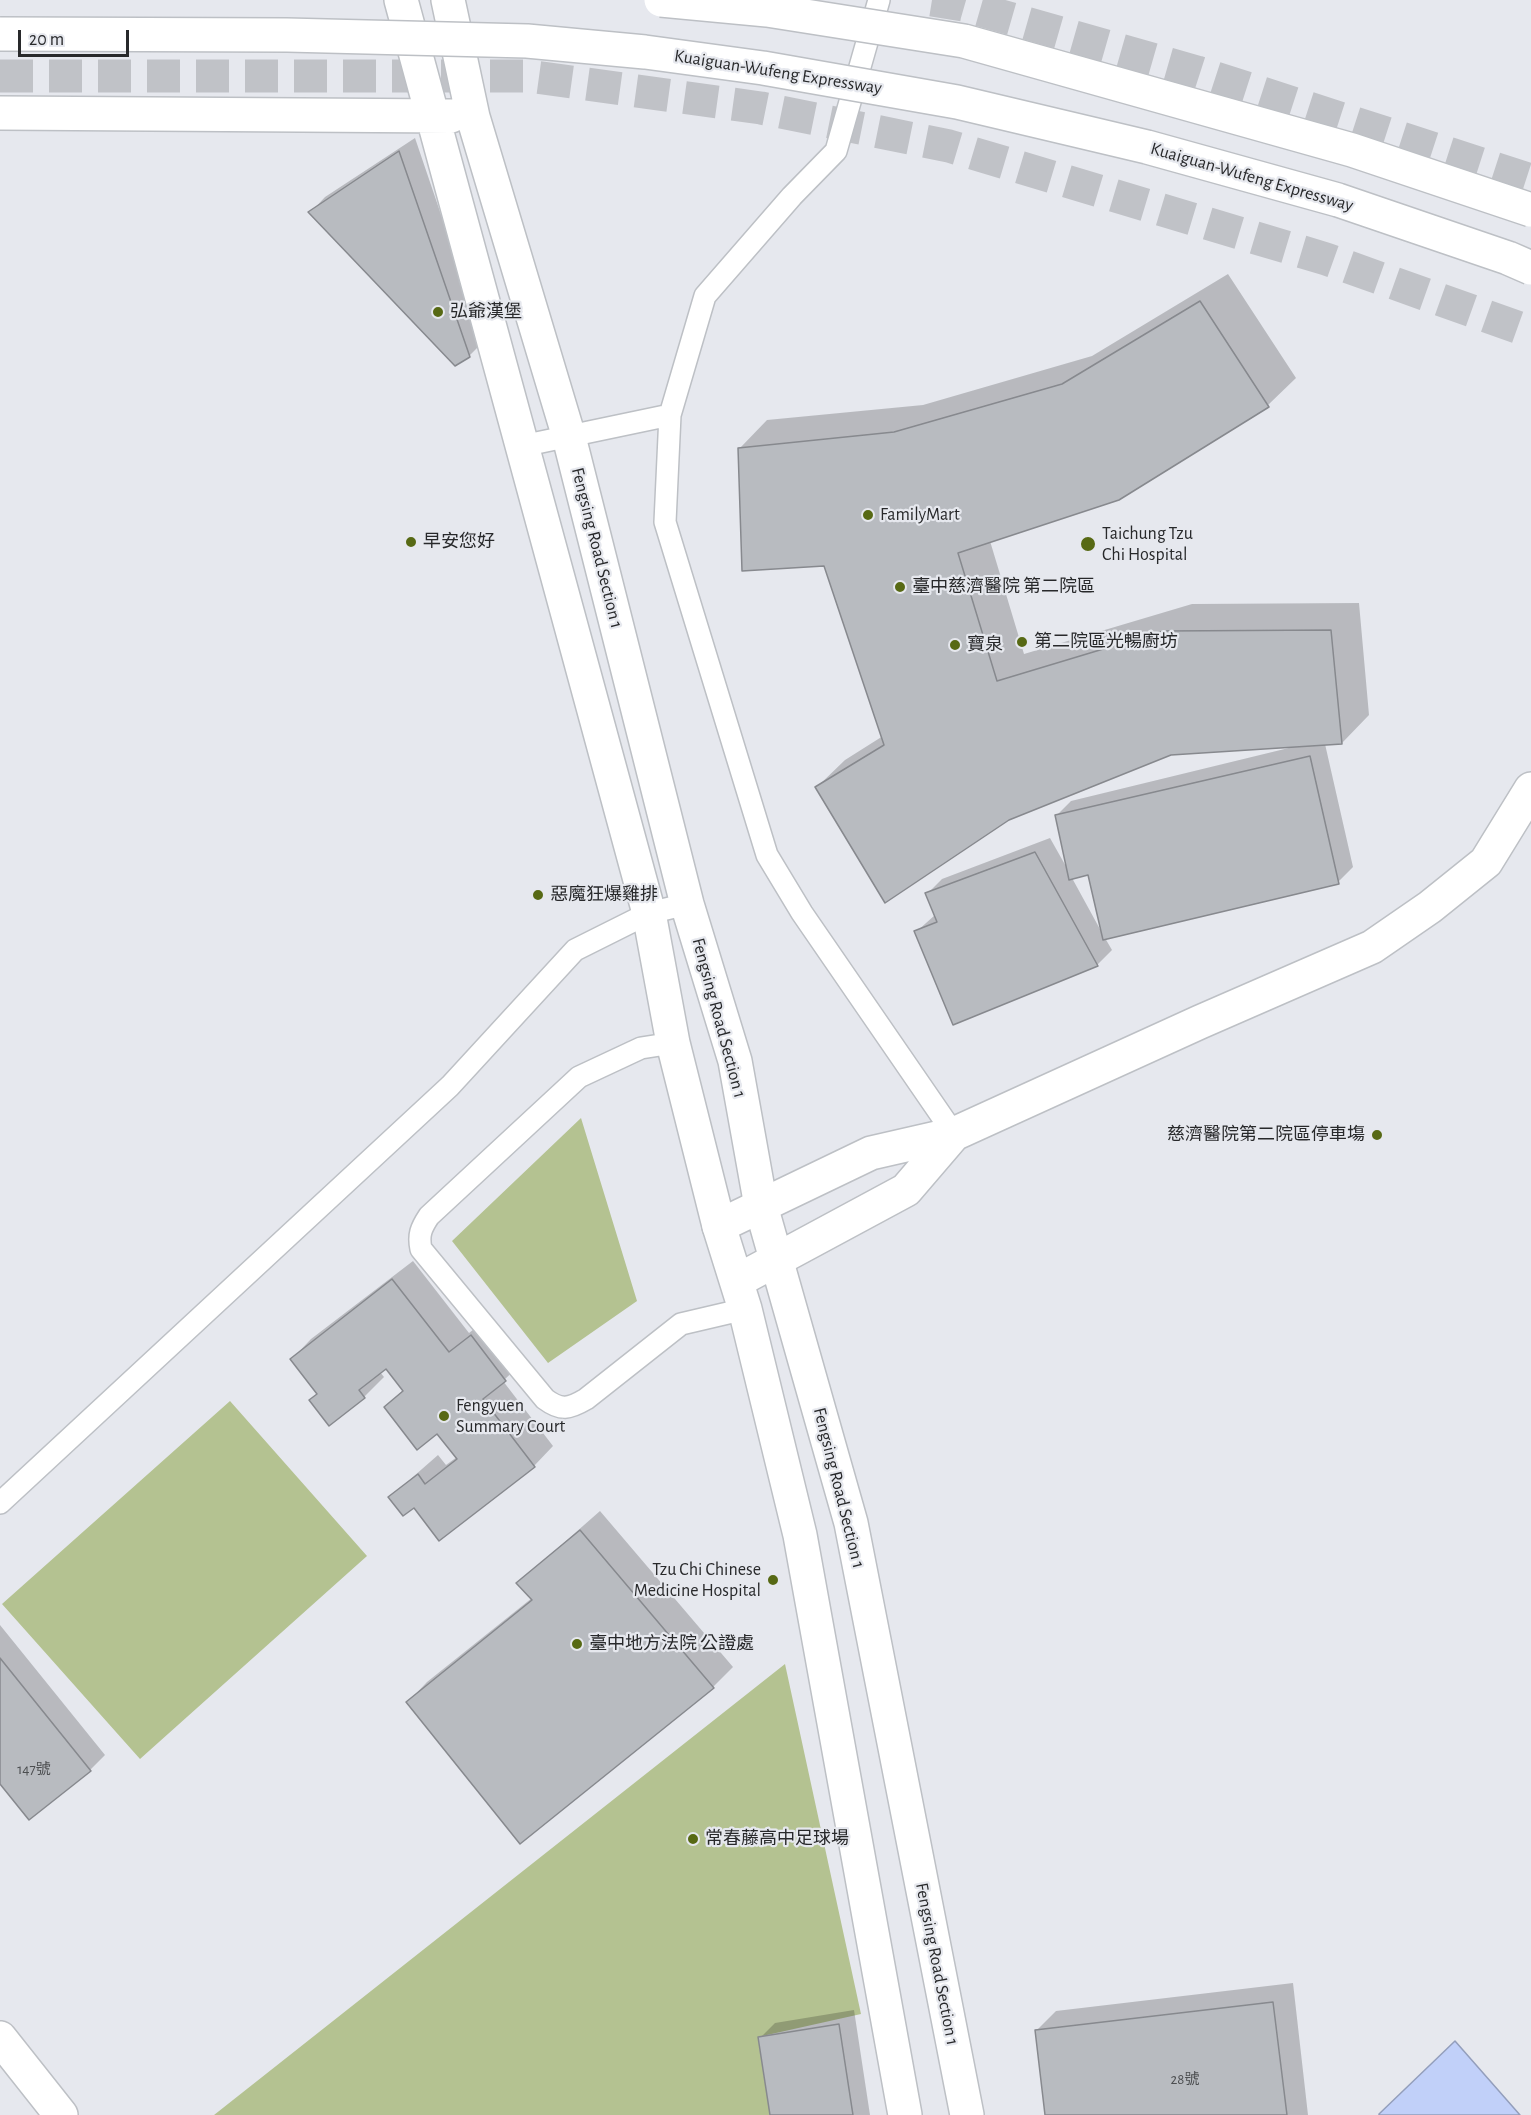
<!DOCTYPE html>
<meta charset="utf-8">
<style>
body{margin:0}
#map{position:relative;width:1531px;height:2115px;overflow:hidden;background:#e6e8ee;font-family:"Alegreya Sans",sans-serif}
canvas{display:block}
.scale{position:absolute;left:18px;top:30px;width:111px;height:27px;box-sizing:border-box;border:3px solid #28292b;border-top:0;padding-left:8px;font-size:18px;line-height:21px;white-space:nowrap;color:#28292b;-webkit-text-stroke:4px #e6e8ee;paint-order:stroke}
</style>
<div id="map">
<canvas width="1531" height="2115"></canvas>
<div class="scale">20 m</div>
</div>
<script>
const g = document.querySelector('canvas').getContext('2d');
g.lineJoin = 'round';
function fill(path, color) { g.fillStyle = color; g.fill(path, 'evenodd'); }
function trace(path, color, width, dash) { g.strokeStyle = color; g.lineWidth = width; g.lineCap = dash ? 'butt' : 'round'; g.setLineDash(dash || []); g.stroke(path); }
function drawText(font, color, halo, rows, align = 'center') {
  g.font = font + ' "Alegreya Sans","Noto Sans TC",sans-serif'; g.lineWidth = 4.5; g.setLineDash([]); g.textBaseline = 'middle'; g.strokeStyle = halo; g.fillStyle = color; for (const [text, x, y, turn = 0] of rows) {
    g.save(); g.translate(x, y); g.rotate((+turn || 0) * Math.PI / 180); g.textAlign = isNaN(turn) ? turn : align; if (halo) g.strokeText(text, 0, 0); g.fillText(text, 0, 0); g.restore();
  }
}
const green = new Path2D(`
 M581,1118l56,183 -89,62 -96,-122z
 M230,1401l137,155 -227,203 -138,-155z
 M785,1664l76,350 -103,23 12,78h-556z`);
const water = new Path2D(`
 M1455,2041l65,74h-141v-1z`);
const shadow = new Path2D(`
 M415,138l69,203 -15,15 -158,-144 14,-15z
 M1228,274l68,104 -28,27 -150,93 -128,43 34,113 168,-50 167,-1 10,112 -27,28 -17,1 28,123 -15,15 -233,56 7,12 -15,15 -181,-33 19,-17 -8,-21 15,-15 108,-41 18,32 -12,-54 15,-15 230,-56 -130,8 -354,34 28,-27 38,-24 -58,-172 -85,-116 27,-28 156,-15 169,-49zM1089,873l12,58 -29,-53z
 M413,1261l56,72 22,-17 34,44 -22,21 50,65 -19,20 -120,40 -24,-9 48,-42 8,10 11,-8 -19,-26 -52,-24 18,-18 -17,-23 -7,6 4,5 -20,20 -35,27 -11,-31 -26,-34 19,-20z
 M600,1511l133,156 -20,20 -193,155 -112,-140 19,-20 105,-84 -14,-15z
 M0,1625l105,130 -15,15 -90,11z
 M1293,1983l15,132h-262l-10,-84 20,-20z
 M854,2010l16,105h-99l-11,-77 15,-15z`);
const building = new Path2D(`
 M399,151l71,206 -15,9 -147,-154z
 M1200,301l69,106 -150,93 -161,53 39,128 166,-50 168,-1 11,114 -171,11 -162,65 -124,83 -70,-116 69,-42 -60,-179 -82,5 -4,-123 156,-16 168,-48z
 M1310,756l29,128 -236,56 -15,-65 -19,5 -14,-65z
 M1035,852l63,114 -145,59 -39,-94 23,-9 -12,-29z
 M392,1279l57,73 22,-17 35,46 -23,18 52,68 -96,74 -25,-33 -11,8 -15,-19 30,-23 7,10 32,-25 -20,-25 -20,16 -33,-43 19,-16 -17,-22 -27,21 6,8 -36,28 -20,-26 8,-6 -27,-35z
 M580,1530l134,158 -194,156 -114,-142 126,-102 -16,-17z
 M0,1658l91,113 -62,49 -29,-36z
 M1273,2002l14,113h-242l-10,-85z
 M839,2024l14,91h-83l-12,-78z`);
const minorTunnel = new Path2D(`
 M932,0l31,5 234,67 334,108
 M0,76h528l233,32 188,38 377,113 205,73`);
const service = new Path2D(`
 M670,415l35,-119 87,-100 44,-45 43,-151
 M522,446l148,-31 -5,107 102,333 35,58 152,221
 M673,1043l-32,5 -62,29 -150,139c-8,12 -11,19 -8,33l124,150c16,12 24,10 41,0l95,-75 64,-15
 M0,1503l450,-417 125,-136 74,-37 38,-9`);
const minor = new Path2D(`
 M719,1226l152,-73 83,-19 246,-112 172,-75 58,-40 56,-45 45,-73
 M737,1281l169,-91 48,-56
 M0,2038l61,77`);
const tertiary = new Path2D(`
 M401,0l248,913 24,130 46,183 26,83 55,226 105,580
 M448,0l25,117 96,320 118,467 48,157 26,145 90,317 116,592
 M0,113l451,3`);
const trunkBridge = new Path2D(`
 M661,0l106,10 197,31 388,109 179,60
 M0,34l287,1 240,6 118,11 118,16 194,34 190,45 191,53 170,58 23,10`);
const markers = [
 [438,312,6,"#576914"],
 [868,515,6,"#576914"],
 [411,542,6,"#576914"],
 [1088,544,8,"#576914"],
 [900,587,6,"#576914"],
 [1022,642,6,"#576914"],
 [955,645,6,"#576914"],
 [538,895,6,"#576914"],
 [1377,1135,6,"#576914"],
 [444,1416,6,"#576914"],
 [773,1580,6,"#576914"],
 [577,1644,6,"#576914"],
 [693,1839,6,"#576914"]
];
const numberNames = [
 ["147號",34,1769],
 ["28號",1185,2079]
];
const streetNames = [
 ["Kuaiguan-Wufeng Expressway",778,72,9],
 ["Kuaiguan-Wufeng Expressway",1252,177,16],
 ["Fengsing Road Section 1",597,548,76],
 ["Fengsing Road Section 1",719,1018,75],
 ["Fengsing Road Section 1",839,1488,76],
 ["Fengsing Road Section 1",937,1964,79]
];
const poiNames = [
 ["弘爺漢堡",450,312],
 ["FamilyMart",880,515],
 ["Taichung Tzu",1102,534],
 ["Chi Hospital",1102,555],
 ["早安您好",423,542],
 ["臺中慈濟醫院 第二院區",912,587],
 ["第二院區光暢廚坊",1034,642],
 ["寶泉",967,645],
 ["惡魔狂爆雞排",550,895],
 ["慈濟醫院第二院區停車塲",1365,1135,"right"],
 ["Fengyuen",456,1406],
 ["Summary Court",456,1427],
 ["Tzu Chi Chinese",761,1570,"right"],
 ["Medicine Hospital",761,1591,"right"],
 ["臺中地方法院 公證處",589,1644],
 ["常春藤高中足球場",705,1839]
];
fill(green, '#b4c291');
fill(water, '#c1d0f9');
trace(water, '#939ebb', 1.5);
fill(shadow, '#0003');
fill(building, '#b8bbc0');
trace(building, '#87898e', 1.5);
trace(minorTunnel, '#c0c2c7', 33, [33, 16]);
trace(service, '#bdc0c5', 24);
trace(minor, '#bdc0c5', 36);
trace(tertiary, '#bdc0c5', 36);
trace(service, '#fff', 21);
trace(minor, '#fff', 33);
trace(tertiary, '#fff', 33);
trace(trunkBridge, '#bdc0c5', 36, []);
trace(trunkBridge, '#fff', 33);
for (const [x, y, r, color] of markers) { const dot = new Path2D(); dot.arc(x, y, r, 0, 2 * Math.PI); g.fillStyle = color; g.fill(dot); trace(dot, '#e6e8ee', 2); }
drawText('15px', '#4c4e50', null, numberNames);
drawText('18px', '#28292b', '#e6e8ee', streetNames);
drawText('18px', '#28292b', '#e6e8ee', poiNames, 'left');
</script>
